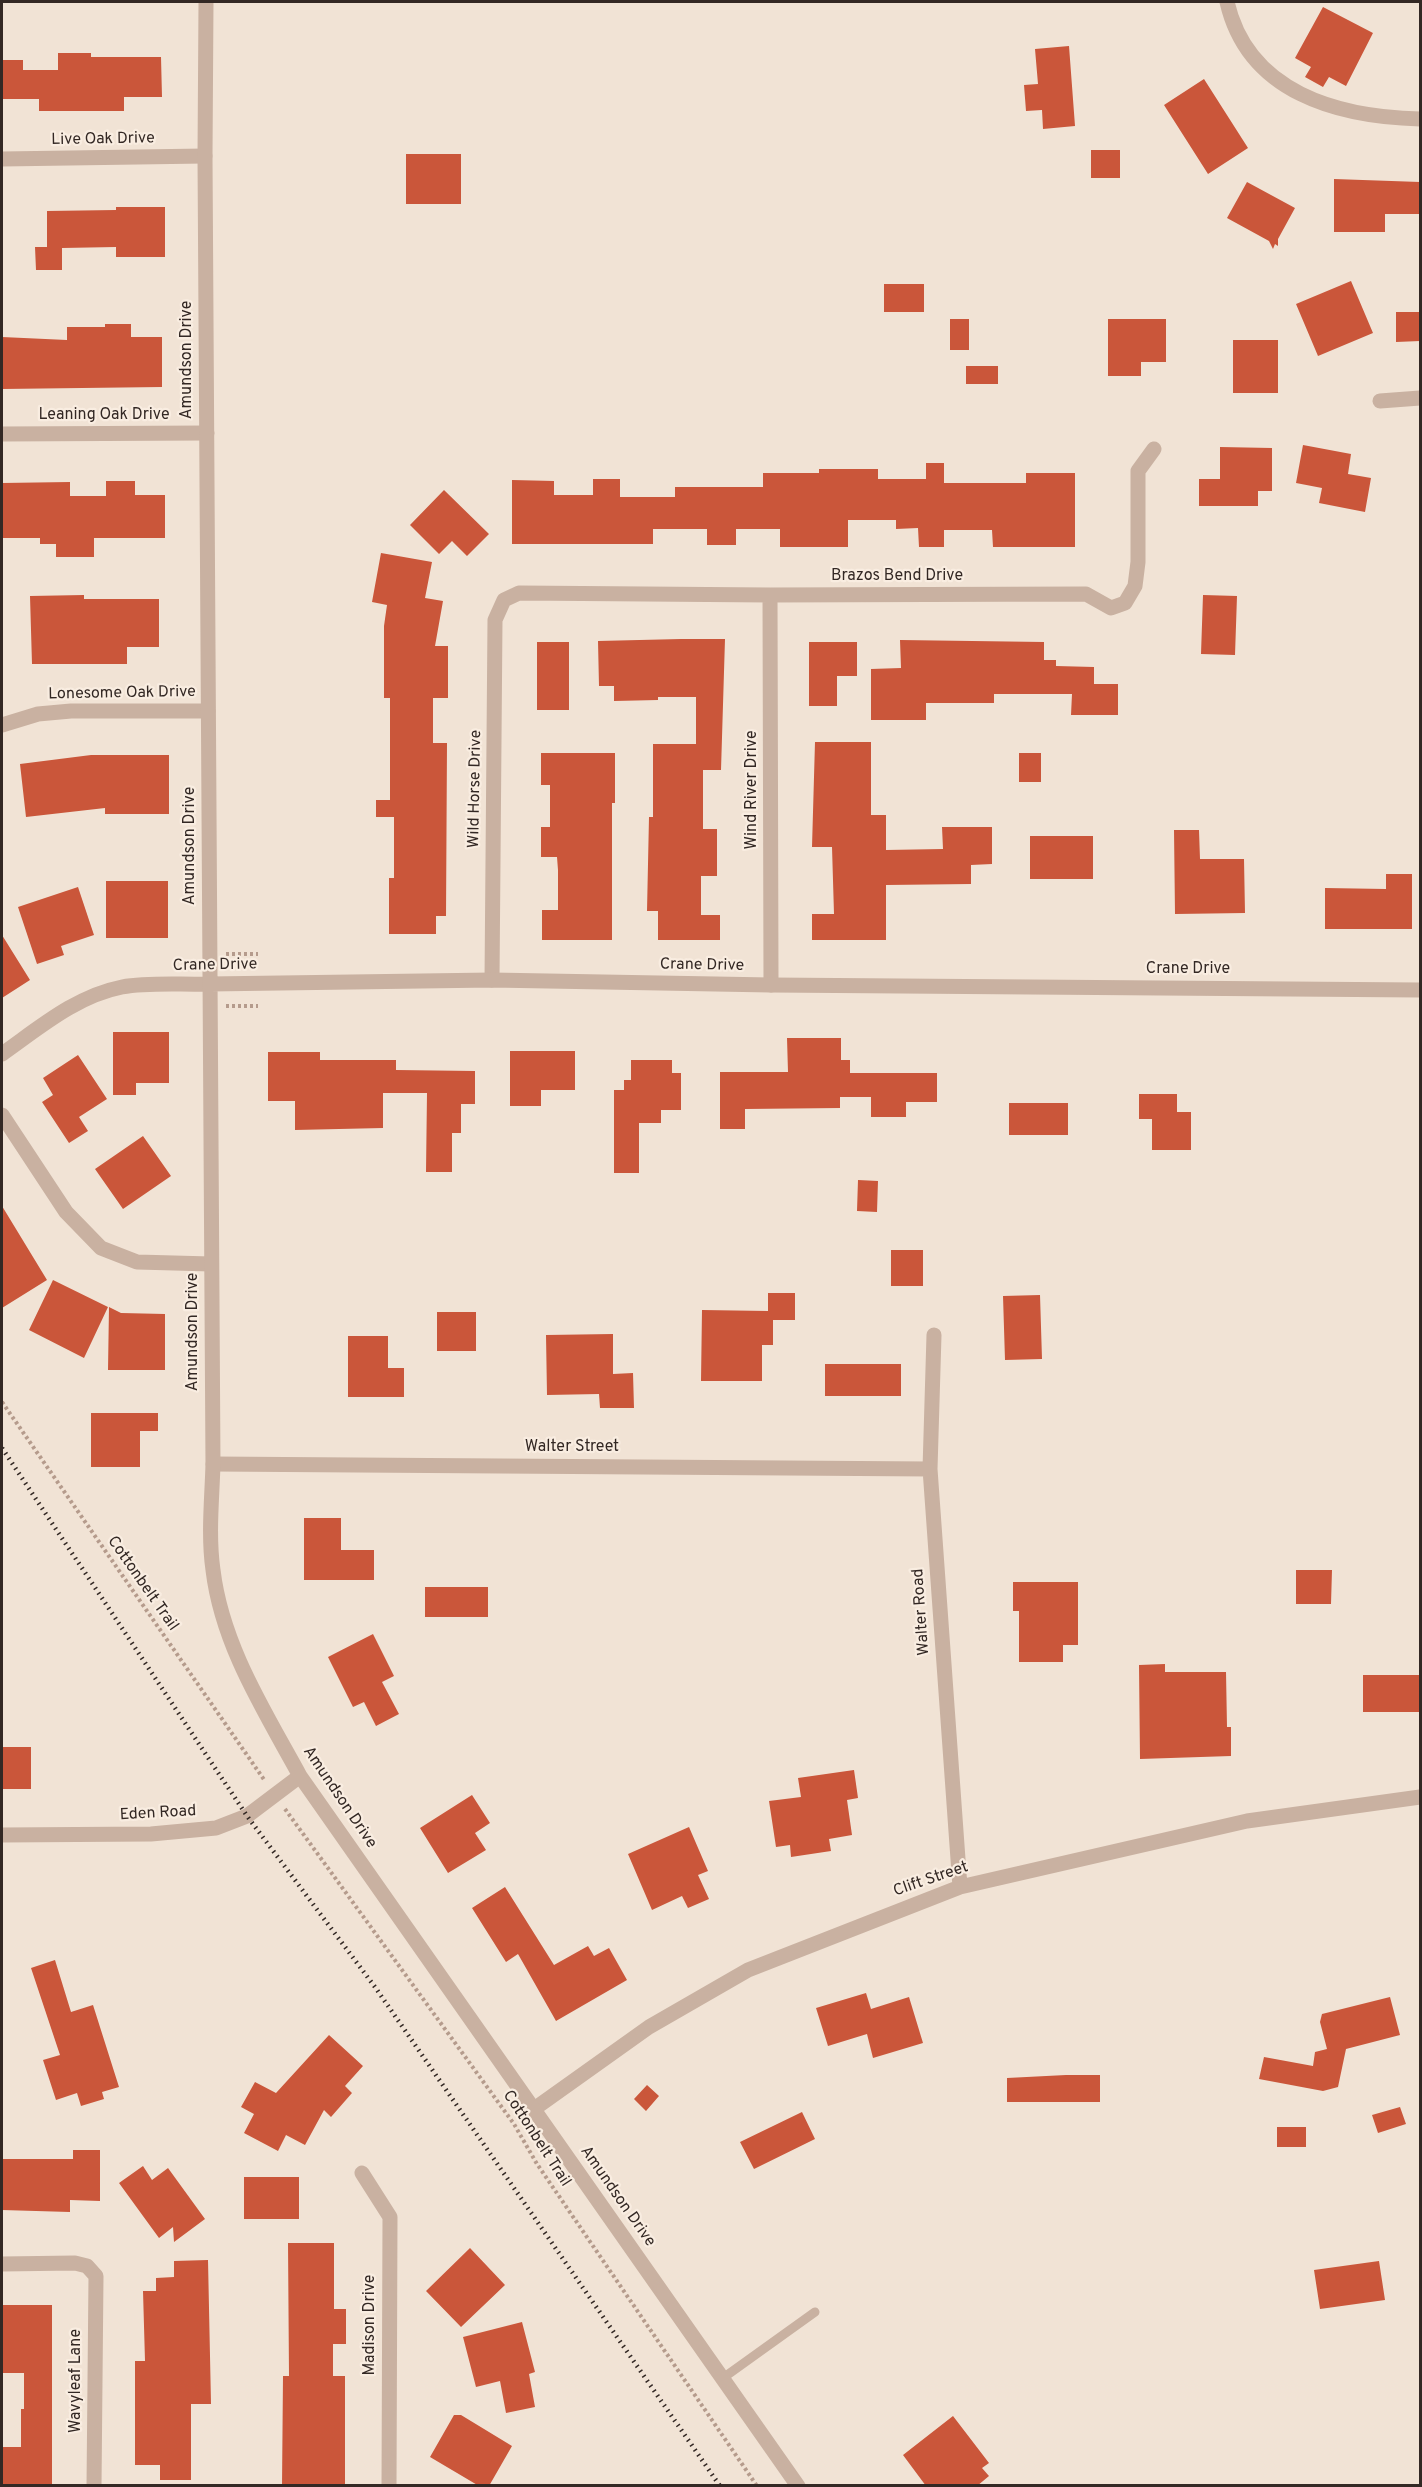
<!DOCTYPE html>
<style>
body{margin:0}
#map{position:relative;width:1422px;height:2487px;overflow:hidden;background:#f1e3d5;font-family:Overpass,sans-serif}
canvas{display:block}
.frame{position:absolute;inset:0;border:3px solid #332824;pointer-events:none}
</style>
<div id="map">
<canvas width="1422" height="2487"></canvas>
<div class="frame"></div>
</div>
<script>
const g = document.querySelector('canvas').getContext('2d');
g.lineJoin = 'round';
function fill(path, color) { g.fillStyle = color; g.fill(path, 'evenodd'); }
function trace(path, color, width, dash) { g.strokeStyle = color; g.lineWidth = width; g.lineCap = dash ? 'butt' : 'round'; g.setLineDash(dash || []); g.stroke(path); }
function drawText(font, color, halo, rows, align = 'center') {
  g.font = font + ' Overpass,sans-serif'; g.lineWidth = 4.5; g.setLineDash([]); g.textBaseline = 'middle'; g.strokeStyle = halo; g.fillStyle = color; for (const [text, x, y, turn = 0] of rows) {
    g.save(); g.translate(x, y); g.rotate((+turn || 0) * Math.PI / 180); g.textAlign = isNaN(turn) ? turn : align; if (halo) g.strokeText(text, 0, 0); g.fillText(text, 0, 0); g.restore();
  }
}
const building = new Path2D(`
 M1323,7l50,26 -27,53 -17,-9 -6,10 -18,-10 6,-10 -16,-9z
 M1069,46l6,80 -32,3 -1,-19 -16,1 -2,-26 14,-1 -3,-35z
 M58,53h33v4h70l1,40h-38v14h-85v-12h-37v-39h21v10h35z
 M1204,79l44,69 -40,26 -44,-69z
 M1091,150h29v28h-29z
 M406,154h55v50h-55z
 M1334,179l86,3v32h-35v18h-51z
 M1247,182l48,26 -17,31v7l-3,-2 -2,5 -4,-8 -42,-23z
 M116,207h49v50h-49v-10l-54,1v22h-26l-1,-23h12v-36l69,-1z
 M1351,281l22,52 -55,23 -22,-52z
 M884,284h40v28h-40z
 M1396,312h24v29l-24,1z
 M950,319h19v31h-19z
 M1108,319h58v43h-25v14h-33z
 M105,324h26v13h31v50l-160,2v-52l65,3v-13h38z
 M1233,340h45v53h-45z
 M966,366h32v18h-32z
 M1303,445l48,9 -3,20 23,4 -6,34 -46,-9 3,-15 -26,-5z
 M1220,447l52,1v43h-14v15h-59v-27h21z
 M926,463h18v20h82v-10h49v74h-82l-1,-17h-48v17h-25l-1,-19 -22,1v-9h-48v27h-68v-18h-44v16h-29v-16h-54v15h-141v-64l42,1v14h39v-16h27v18h55v-10h88v-14h56v-4h59v10h48z
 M106,481h29v14h30v43h-71v19h-38v-13h-16v-6h-38v-55l68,-1v14h36z
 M444,490l45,44 -22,22 -15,-15 -13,13 -29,-29z
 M381,553l51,9 -7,36 18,3 -8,45h13v52h-15v45h14l-1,173h-10v18h-47v-56h5v-61h-18v-17h14v-102h-6v-72l3,-21 -15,-3z
 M84,595v4h75v48h-32v17h-95l-2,-68z
 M1203,595l34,1 -2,59 -34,-1z
 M681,639h44l-4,131h-18v59h14v47h-16v39h19v25h-62v-29h-11l2,-94h4v-73h43v-47h-38v3l-44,1v-15h-15l-1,-45z
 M900,640l144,2v18h12v6l38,1v17h24v31h-47l1,-21h-78v9h-68v17h-55v-51l30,-1z
 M537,642h32v68h-32z
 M809,642h48v34h-20v30h-28z
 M815,742h56v73h15v35l57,-1 -1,-22h50v37l-21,1v19l-85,1v55h-74v-26h22l-2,-67h-20z
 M541,753h74v50h-3v137h-70v-30h16v-40l-1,-13h-16v-30h9v-42h-9z
 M1019,753h22v29h-22z
 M91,755h78v59h-64v-6l-79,9 -6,-53z
 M1174,830h25l1,29h44l1,54 -70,1z
 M1030,836h63v43h-63z
 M1386,874h26v55h-87v-41l61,1z
 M106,881h62v57h-62z
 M78,887l16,48 -33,11 3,9 -27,9 -19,-57z
 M2,935l28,45 -28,18z
 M113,1032h56v51h-33v12h-23z
 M787,1038h54v22h9v13h87v29h-31v15h-35v-20h-31v11l-95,1v20h-25v-57h68z
 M510,1051h65v39h-34v16h-31z
 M268,1052h52v8h76v10l79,1v33h-14v29h-9v39h-26l1,-79h-44v35l-88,2v-29h-27z
 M78,1055l29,44 -28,18 9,14 -19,12 -27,-41 11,-7 -10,-17z
 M631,1060h41v13h9v37h-20v13h-22v50h-25v-83h10v-10h7z
 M1139,1094h38v18h14v38h-39v-31h-13z
 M1009,1103h59v32h-59z
 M143,1136l28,40 -48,33 -28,-40z
 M858,1180l20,1 -1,31 -20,-1z
 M2,1206l45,74 -45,28z
 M891,1250h32v36h-32z
 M53,1280l55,27 -24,51 -55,-28z
 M768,1293h27v27h-22v25h-11v36h-61l1,-71 66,1z
 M1040,1295l2,64 -37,1 -2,-64z
 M109,1307l12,6 44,1v56h-57z
 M437,1312h39v39h-39z
 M613,1334v40l20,-1 1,35h-34l-1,-14 -52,1 -1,-60z
 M348,1336h40v32h16v29h-56z
 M825,1364h76v32h-76z
 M91,1413h67v18h-18v36h-49z
 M304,1518h37v32h33v30h-70z
 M1296,1570h36l-1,34h-35z
 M1013,1582h65v63h-15v17h-44v-51h-6z
 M425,1587h63v30h-63z
 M373,1634l21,42 -12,6 17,32 -23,12 -12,-24 -11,5 -25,-50z
 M1165,1664v8h61l1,55h4v29l-91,3 -1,-94z
 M1363,1675h57v37h-57z
 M2,1747h29v42h-29z
 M854,1770l4,28 -11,2 5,35 -23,4 2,12 -40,6 -1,-12 -14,2 -7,-46 32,-4 -3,-19z
 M472,1795l18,28 -15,10 11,17 -38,23 -28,-45z
 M689,1827l19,44 -10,4 11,24 -21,9 -6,-12 -30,14 -24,-56z
 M505,1887l49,78 34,-19 6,10 15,-8 18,32 -71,41 -38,-67 -12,8 -34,-54z
 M55,1960l16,52 22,-7 26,82 -17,5 2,7 -23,7 -4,-13 -21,7 -13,-40 17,-5 -29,-87z
 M866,1993l5,16 38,-12 14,46 -50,15 -6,-24 -39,12 -12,-38z
 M1390,1997l10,38 -54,14 -8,38 -15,4 -64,-12 5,-22 49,9 2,-14 12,-3 -7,-27 2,-8z
 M329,2035l34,31 -18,20 7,7 -21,24 -7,-7 -19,35 -19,-10 -8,16 -34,-18 10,-19 -13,-7 14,-25 21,11z
 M1066,2075h34v27h-93v-24z
 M647,2085l12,11 -13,15 -12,-12z
 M1400,2107l6,17 -28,9 -6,-18z
 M802,2112l13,27 -61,30 -14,-27z
 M1277,2127h29v20h-29z
 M73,2150h27v51l-30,-1v12l-68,-2v-51h71z
 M143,2166l9,14 16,-12 37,51 -31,23 -1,-15 -14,11 -40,-55z
 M244,2177h55v42h-55z
 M288,2243h46v66h12v35h-13v32h12v110h-63l1,-110h6z
 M470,2248l35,37 -44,42 -35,-36z
 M208,2260l3,144h-20v76h-31v-15h-25v-104h10l-2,-70h13v-13l18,-1v-16z
 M1379,2261l6,39 -65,9 -6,-39z
 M2,2305h50v181h-50v-39h19v-38h3v-36h-22z
 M522,2322l13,50 -6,2 6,33 -29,6 -6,-32 -24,6 -13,-50z
 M454,2415h7l51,31 -23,40h-10l-49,-29z
 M953,2416l36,47 -7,5 7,8 -12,10h-51l-23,-31z`);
const path = new Path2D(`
 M226,954h32
 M226,1006h32
 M2,1402l263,379
 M285,1809l229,315 23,40 220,322`);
const service = new Path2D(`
 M723,2378l92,-66`);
const minor = new Path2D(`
 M1227,2c21,91 111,115 193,117
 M2,159l203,-3
 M1380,401l40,-3
 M2,434l205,-1
 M770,595l1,390
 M2,725l36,-11 33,-3h137
 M492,980l3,-360 9,-20 15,-7 251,2 316,-1 25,14 14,-5 10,-17 3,-24v-91l16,-22
 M2,1054c37,-26 74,-58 120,-67 28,-5 59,-2 88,-3
 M2,1115l64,97 35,36 36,14 74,2
 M934,1335l-4,134 30,418
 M213,1464l717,5
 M534,2109l115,-82 99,-57 212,-83 287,-66 173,-24
 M362,2173l28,44 -1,269
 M2,2264l73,-1 12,3 9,10 -2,210`);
const tertiary = new Path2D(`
 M206,2l-1,154 8,1308c-1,35 -5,71 0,106 9,75 51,140 87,206l498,710
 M210,984l282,-4 279,5 649,5
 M2,1835l149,-1 65,-6 31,-12 53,-40`);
const rail = new Path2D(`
 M2,1448l245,368 128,171 345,499`);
const streetNames = [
 ["Live Oak Drive",103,140,-1],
 ["Amundson Drive",188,360,-90],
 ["Leaning Oak Drive",104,416],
 ["Brazos Bend Drive",897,577],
 ["Lonesome Oak Drive",122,694,-1],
 ["Wild Horse Drive",476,789,-89],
 ["Wind River Drive",753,790,-90],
 ["Amundson Drive",191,846,-90],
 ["Crane Drive",215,966,-1],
 ["Crane Drive",702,966,1],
 ["Crane Drive",1188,970],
 ["Amundson Drive",194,1332,-90],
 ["Walter Street",572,1448],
 ["Cottonbelt Trail",142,1584,55],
 ["Walter Road",922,1612,-94],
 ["Amundson Drive",339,1798,56],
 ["Eden Road",158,1814,-3],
 ["Clift Street",931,1880,-19],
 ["Cottonbelt Trail",536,2139,57],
 ["Amundson Drive",617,2197,55],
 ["Madison Drive",371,2325,-90],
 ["Wavyleaf Lane",77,2381,-90]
];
fill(building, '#ca563a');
trace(path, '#b59b8c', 4, [3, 3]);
trace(service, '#c9b1a1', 9);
trace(minor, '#c9b1a1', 15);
trace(tertiary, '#c9b1a1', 15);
trace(rail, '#332824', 4.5, [1.5, 4.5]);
drawText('16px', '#332824', '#f9ede1', streetNames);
</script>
